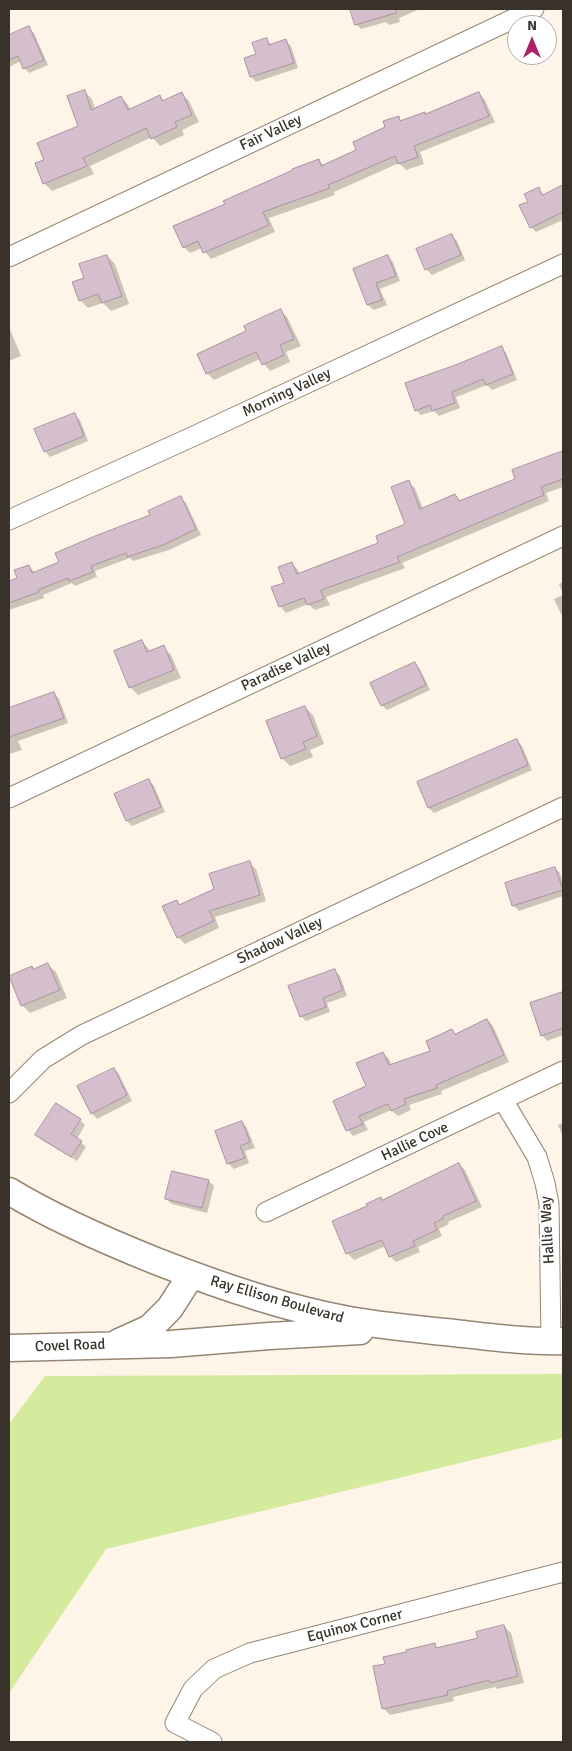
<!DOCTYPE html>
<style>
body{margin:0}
#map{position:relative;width:572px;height:1751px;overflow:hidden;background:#fff4e8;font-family:Signika,sans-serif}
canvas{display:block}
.frame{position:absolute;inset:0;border:10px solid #38322a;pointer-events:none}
.north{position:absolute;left:507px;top:15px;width:50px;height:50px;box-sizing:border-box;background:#fff;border:1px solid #afadaa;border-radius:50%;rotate:0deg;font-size:14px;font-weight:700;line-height:20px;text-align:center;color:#38322a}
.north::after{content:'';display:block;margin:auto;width:18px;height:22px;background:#a92268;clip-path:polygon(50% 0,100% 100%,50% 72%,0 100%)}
</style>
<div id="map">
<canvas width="572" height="1751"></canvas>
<div class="frame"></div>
<div class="north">N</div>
</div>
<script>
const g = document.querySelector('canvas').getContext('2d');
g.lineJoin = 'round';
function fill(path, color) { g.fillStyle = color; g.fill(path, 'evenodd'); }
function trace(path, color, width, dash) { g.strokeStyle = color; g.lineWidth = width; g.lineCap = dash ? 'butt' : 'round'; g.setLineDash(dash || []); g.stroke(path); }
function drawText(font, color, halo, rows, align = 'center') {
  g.font = font + ' Signika,sans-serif'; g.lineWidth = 4.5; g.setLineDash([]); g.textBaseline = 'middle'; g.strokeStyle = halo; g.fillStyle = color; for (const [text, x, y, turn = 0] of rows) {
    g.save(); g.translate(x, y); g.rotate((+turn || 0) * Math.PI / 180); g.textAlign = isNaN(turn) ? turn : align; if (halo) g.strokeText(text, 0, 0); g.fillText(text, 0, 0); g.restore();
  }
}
const green = new Path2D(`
 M563,1374v64l-457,111 -97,144v-269l36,-48z`);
const shadow = new Path2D(`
 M352,9h68l-21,9 1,4 -11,3 -3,-3 -25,7 -5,-5z
 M29,28l5,5 14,32 -19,8 -5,-5 -3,-7 -12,6v-30z
 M266,39l6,6 14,-4 5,5 7,22 -42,14 -5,-5 -6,-18 12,-4z
 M84,91l8,8 3,10 26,-12 7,8 3,5 29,-14 4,5 18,-7 7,7 10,21 -17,8 2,5 -24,11 -8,-9 -62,29 4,8 -42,17 -8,-8 2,-23 33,-34z
 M479,93l6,7 10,22 -75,30 4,12 -18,6 -7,-7 -65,29 1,3 -66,23 6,14 -64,27 -9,-11 -12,5 -6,-6 42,-43 93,-44 5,6 34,-15 40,-34 5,5 23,-7z
 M563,186v34l-27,12 -5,-5 -2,-25 9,-13 6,6z
 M451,236l6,5 8,19 -33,15 -6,-6z
 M107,256l8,8 14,40 -18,7 -8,-8 -15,5 -8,-8 6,-21z
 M387,256l6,6 7,19 -20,8 7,16 -13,5 -6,-5 -14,-35z
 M280,310l7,7 14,29 -15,6 4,10 -20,9 -10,-12 -46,21 -7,-7 41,-41z
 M9,327l12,29 -12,5z
 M501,348l5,5 11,27 -25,10 -5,-5 -31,12 4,11 -21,8 -5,-5 -13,4 -5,-5z
 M74,415l6,5 8,21 -38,16 -5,-6z
 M563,453v34l-17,6 3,8 -147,62 3,5 -79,29 4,8 -15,5 -7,-6 -22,9 -6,-7 12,-43 6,7 2,5 80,-31 27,-20 1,-42 7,6 8,21 32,-13 6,5 56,-21 15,-17z
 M181,498l5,5 15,32 -32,15 -36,11 -3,-3 -35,13 2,6 -22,9 -3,-3 -29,12 1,3 -35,12v-28l9,-3 11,-13 6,7 26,-10 90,-47z
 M563,582v12l-4,-10z
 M563,595v23l-9,-19z
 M142,641l9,11 12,-5 8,8 10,23 -43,17 -8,-8z
 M415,663l5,6 10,21 -43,20 -5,-5z
 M54,693l5,6 9,24 -50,18 4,9 -13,4v-34l12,-5z
 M305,707l8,8 11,29 -14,6 3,7 -23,9 -8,-8z
 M517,741l5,5 10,24 -98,43 -5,-5z
 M149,780l5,6 11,26 -33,14 -5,-5z
 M249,863l7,6 10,32 -51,16 4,11 -34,16 -7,-7 -2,-36 5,5 34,-16z
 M555,868l5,5 3,10v13l-44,15 -6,-6z
 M48,965l8,7 11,26 -37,15 -8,-8z
 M335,971l5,5 7,20 -20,7 3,9 -24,9 -5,-5z
 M563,994v41l-16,6 -5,-6 -11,-31z
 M487,1020l6,6 16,36 -68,29 1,3 -33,11 2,5 -13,6 -7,-6 -27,12 4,8 -15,6 -5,-6 35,-77 6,6 3,7 40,-14 20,-21 4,3z
 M114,1069l5,5 13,27 -35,18 -5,-6z
 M80,1120l5,5 -8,14 9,8 -9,14 -35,-21 -5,-6z
 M242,1122l5,6 8,20 -10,3 4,12 -15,6 -6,-6z
 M563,1123v14l-5,-12z
 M459,1164l6,6 17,37 -34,15 1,2 -10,5 3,7 -24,11 2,5 -24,10 -6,-6 -4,-10 -32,14 -6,-6 -14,-33 35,-14 12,-8 2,2z
 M209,1181l5,5 -7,27 -35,-9 -6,-5z
 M504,1626l7,7 13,50 -27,6 -2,-2 -42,10 1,4 -64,14 -7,-7 3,-43 22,-12 26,-9 5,5 40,-11z`);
const building = new Path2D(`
 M350,9h46v4l-41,12z
 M29,26l15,34 -21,9 -5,-13 -9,4v-25z
 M267,38l2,7 17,-6 8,24 -44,14 -6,-19 12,-4 -4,-11z
 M85,90l6,20 30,-14 7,14 32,-15 2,6 20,-9 10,23 -17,7 2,5 -26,12 -5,-11 -63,30 4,8 -44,18 -8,-21 9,-3 -7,-17 41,-17 -11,-30z
 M479,92l10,24 -75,30 4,11 -20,7 -3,-8 -67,29 2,3 -67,24 6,13 -66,28 -5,-12 -15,7 -10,-22 52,-22 -2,-3 70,-31 -1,-1 27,-10 2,7 35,-16 -3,-8 32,-15 -2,-6 16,-5 1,5 25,-9v2z
 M563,185v27l-33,16 -11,-23 9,-3 -4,-8 15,-7 3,8z
 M452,234l9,21 -36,15 -9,-21z
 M107,255l15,41 -20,7 -4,-9 -19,7 -7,-19 12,-4 -5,-14z
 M388,255l8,21 -20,7 6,17 -15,5 -14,-36z
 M281,309l13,30 -14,6 4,10 -22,10 -6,-13 -50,22 -9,-20 49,-23 -2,-5z
 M502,346l11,28 -27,11 -3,-6 -31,13 3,11 -23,8 -2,-6 -15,6 -10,-28 53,-19z
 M75,413l9,23 -40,16 -10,-23z
 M563,451v28l-22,8 3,8 -147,62 3,5 -79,28 3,9 -17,6 -3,-7 -25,9 -8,-20 13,-4 -6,-16 14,-5 5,12 81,-31 -2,-7 29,-12 -14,-37 18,-7 11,29 35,-15 4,7 56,-22 -3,-9z
 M181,496l15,33 -33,16 -36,12 -1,-4 -35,13 2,6 -24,9 -1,-3 -30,12 1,2 -30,11v-22l8,-3 -3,-8 15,-5 3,8 27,-11 -4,-9 40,-17 55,-21 -2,-4z
 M142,640l5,12 17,-7 10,25 -45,18 -15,-37z
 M415,662l11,23 -45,21 -11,-23z
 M54,692l10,26 -55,19v-29z
 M305,706l12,30 -14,6 3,7 -25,10 -15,-38z
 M517,739l11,26 -100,43 -11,-26z
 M149,779l12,28 -35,14 -12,-27z
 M250,861l10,34 -51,16 5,10 -37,17 -15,-32 15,-6 2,5 35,-16 -5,-15z
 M555,867l8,23 -51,16 -7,-23z
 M48,963l12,27 -39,16 -12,-30 23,-10 1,3z
 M335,969l8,21 -20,8 3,9 -26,10 -12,-31z
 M563,992v36l-22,8 -11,-33z
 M487,1019l17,36 -68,30 1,3 -33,11 2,5 -15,7 -3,-7 -29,12 4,8 -17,7 -13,-30 33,-15 -10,-23 27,-11 6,13 41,-14 -4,-10 26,-12 3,5z
 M114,1068l13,27 -36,19 -14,-28z
 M56,1103l25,16 -10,15 11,7 -11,16 -36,-22z
 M242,1121l8,21 -10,4 5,12 -18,6 -12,-33z
 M459,1163l17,38 -33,15 1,2 -10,5 3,7 -24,11 2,5 -26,11 -7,-17 -36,14 -14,-33 35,-15 -1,-2 15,-7 1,3z
 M172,1171l37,9 -7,28 -37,-9z
 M504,1625l14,51 -28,7 -1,-3 -42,11 1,4 -66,14 -9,-43 12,-2 -2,-7 23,-5v-2l29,-7 1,5 42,-10 -2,-6z`);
const street = new Path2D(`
 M9,257l525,-248
 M9,520l185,-84 369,-172
 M9,798l554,-262
 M9,1093l34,-34 39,-24 481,-228
 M503,1100l34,57 8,26 4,21 2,137
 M266,1212l297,-141
 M212,1742l-37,-19 18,-34 21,-20 36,-16 313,-81`);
const secondary = new Path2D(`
 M9,1191c46,28 97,50 147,70 61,24 124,46 188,58 36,7 73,10 110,14 36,4 73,9 109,8
 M119,1342l31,-14 20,-20 21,-33
 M9,1348l162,-4 98,-8 91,-5`);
const streetNames = [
 ["Fair Valley",271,133,-25],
 ["Morning Valley",287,393,-25],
 ["Paradise Valley",286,667,-25],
 ["Shadow Valley",280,941,-25],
 ["Hallie Cove",415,1142,-25],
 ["Hallie Way",548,1230,-93],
 ["Ray Ellison Boulevard",277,1300,16],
 ["Covel Road",70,1346,-2],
 ["Equinox Corner",355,1626,-14]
];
fill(green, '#d4ea9d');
fill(shadow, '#0003');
fill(building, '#d6bfcd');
trace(building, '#a892a0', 1);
trace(street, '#958674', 21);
trace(secondary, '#958674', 29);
trace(street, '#fff', 19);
trace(secondary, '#fff', 26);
drawText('15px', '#38322a', '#fff', streetNames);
</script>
